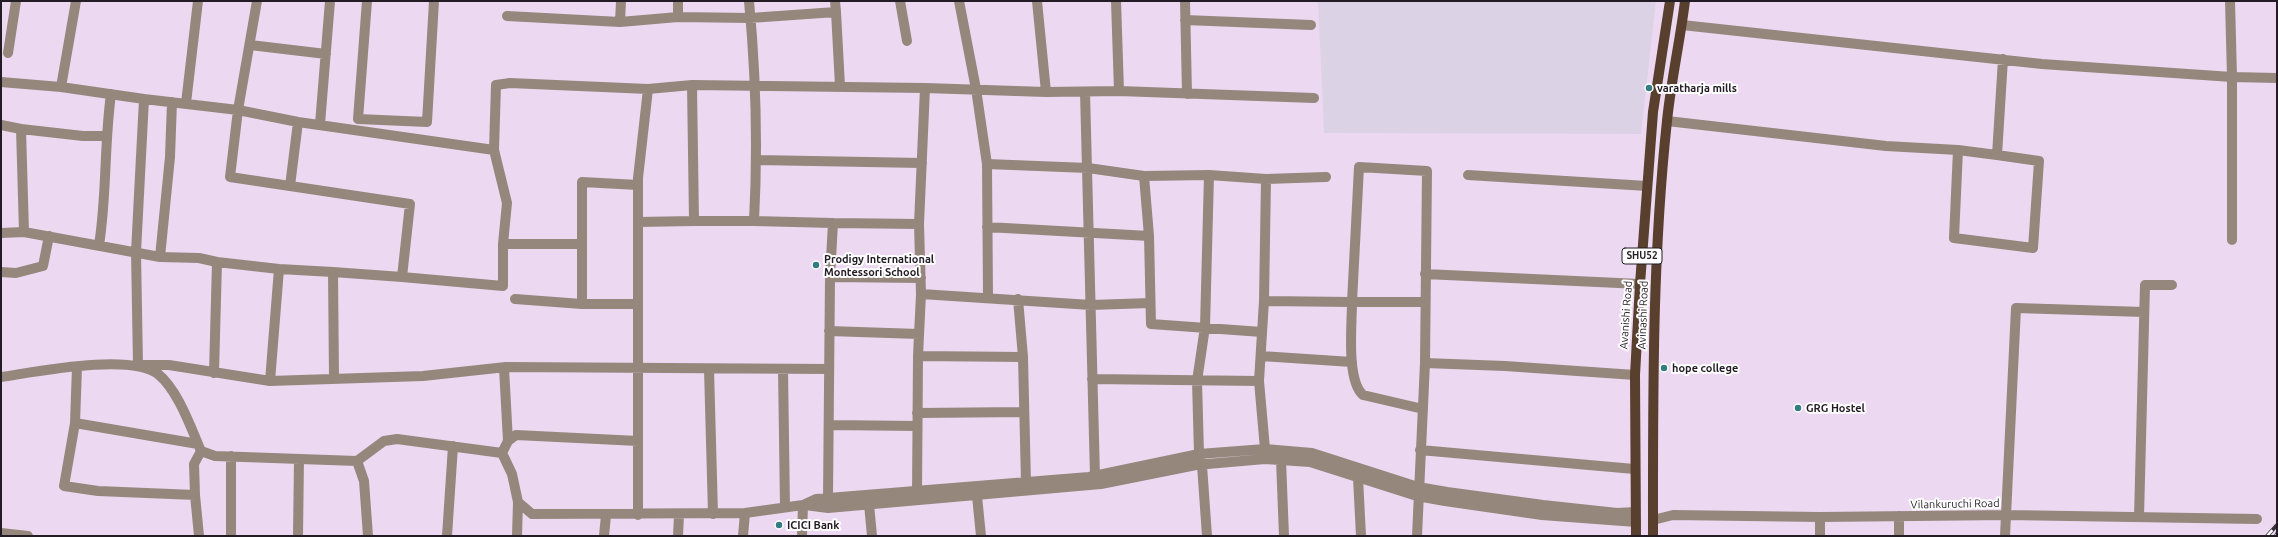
<!DOCTYPE html>
<style>
body{margin:0}
#map{position:relative;width:2278px;height:537px;overflow:hidden;background:#edd8f2;font-family:Ubuntu,sans-serif}
canvas{display:block}
.frame{position:absolute;inset:0;border:2px solid #231c25;pointer-events:none}
</style>
<div id="map">
<canvas width="2278" height="537"></canvas>
<div class="frame"></div>
</div>
<script>
const g = document.querySelector('canvas').getContext('2d');
g.lineJoin = 'round';
function fill(path, color) { g.fillStyle = color; g.fill(path, 'evenodd'); }
function trace(path, color, width, dash) { g.strokeStyle = color; g.lineWidth = width; g.lineCap = dash ? 'butt' : 'round'; g.setLineDash(dash || []); g.stroke(path); }
function drawText(font, color, halo, rows, align = 'center') {
  g.font = font + ' Ubuntu,sans-serif'; g.lineWidth = 4; g.setLineDash([]); g.textBaseline = 'middle'; g.strokeStyle = halo; g.fillStyle = color; for (const [text, x, y, turn = 0] of rows) {
    g.save(); g.translate(x, y); g.rotate((+turn || 0) * Math.PI / 180); g.textAlign = isNaN(turn) ? turn : align; if (halo) g.strokeText(text, 0, 0); g.fillText(text, 0, 0); g.restore();
  }
}
const industrial = new Path2D(`
 M1318,1h338l-15,133 -317,-1z`);
const minor = new Path2D(`
 M367,1l-9,118 69,3 7,-121
 M749,1c7,74 9,146 5,220l79,2
 M900,1l7,40
 M959,1l17,88 11,75 1,133
 M1185,1l2,93
 M836,12l4,74
 M507,16l113,6 58,-5v-16
 M678,17l72,1 86,-6 -1,-11
 M1185,20l126,5
 M620,22l1,-21
 M1682,25l360,39 190,13 -2,-76
 M250,45l76,9
 M8,53l8,-52
 M1,82l60,5 83,12 -8,153 2,113h31l101,16 153,-5 83,-9 323,2
 M692,85l2,136h60
 M61,87l15,-86
 M1119,91l195,7
 M1046,92l73,-1 -3,-90
 M1085,92l10,384
 M144,99l94,11 19,-109
 M186,103l12,-102
 M1667,121l219,25 72,4 39,5 6,-96
 M320,124l10,-123
 M1,125l20,4 3,103 136,25 39,1 18,4 -3,111
 M21,129l62,7h22
 M494,150l2,-65 14,-2 138,6
 M1958,150l-4,88 79,10 6,-87 -42,-6
 M757,160l165,3
 M987,164l101,4 56,8 65,-1 57,4 -2,122 -5,80 6,68
 M1468,175l179,11
 M1144,176l5,60 2,88 111,8
 M1266,179l60,-2
 M290,186l8,-64
 M638,222l56,-1
 M987,227l162,9
 M1,233l23,-1
 M2232,240v-163l45,1
 M99,245c8,-50 5,-100 12,-151
 M160,257l10,-100 2,-55
 M217,262l62,7 54,3 1,106
 M1,272l15,1 27,-7 6,-30
 M333,272l69,5 8,-73 -180,-27 8,-67 60,12 196,28 13,53 -4,41
 M1425,274l215,10
 M402,277l101,9v-42h79
 M830,277l91,1
 M921,294l170,11 59,-2
 M515,299l67,5v-122l56,3
 M1018,299l5,58 3,126
 M1264,301l88,1 7,-135 68,4 -2,192 -8,173
 M582,304h56
 M829,331l90,3
 M918,356l105,1
 M1261,356l91,6
 M1425,363l80,3 130,9
 M77,367l-2,56 123,21
 M504,368l4,73
 M709,369l4,145
 M783,369l2,138
 M1,377c35,-5 129,-24 157,-3 20,16 33,54 43,77l14,5 142,5 27,-20 13,-2 105,14 10,21 6,28 14,12 213,-1 58,-8 13,-6 273,-22 110,-23 66,-5 47,4 106,34 29,5 96,13 74,8 18,-1
 M1092,379l167,2
 M270,381l9,-112
 M1423,409l-60,-14c-17,-15 -11,-71 -11,-93h72
 M917,413l107,-1
 M75,423l-11,63 34,5 97,4 4,41
 M829,425l88,1
 M1420,450l214,19
 M502,453l6,-12 8,-6 122,6
 M1281,460l3,76
 M357,461l7,20 4,55
 M1358,478l3,58
 M195,495l-1,-31 7,-13
 M917,495l1,-139 3,-62 -2,-70 6,-136 121,4 -9,-91
 M977,496l4,40
 M828,498l2,-221 3,-54 86,1
 M869,504l3,32
 M805,505l23,3 273,-24 95,-19 69,-6 45,3 107,34 28,5 97,14 94,7
 M638,515v-337l10,-89 44,-4 233,3
 M1899,516v20
 M1820,517v19
 M2139,517l6,-232h27
 M1653,520l20,-5 147,2 187,-2 250,4
 M1,533l27,3
 M231,536v-80
 M298,536l1,-77
 M447,536l6,-90
 M517,536l1,-34
 M604,536l2,-21
 M678,536l1,-21
 M743,536l2,-23
 M802,536l1,-31
 M1207,536l-5,-71 -3,-11 -2,-73 8,-54 4,-152
 M2005,536l11,-228 128,4`);
const major = new Path2D(`
 M1636,536l-1,-161 5,-91 13,-172 17,-111
 M1653,536c0,-138 -1,-277 14,-415 4,-40 13,-80 18,-120`);
const rail = new Path2D(`
 M2267,536l10,-11
 M2276,536l1,-2`);
const markers = [
 [1649,88,4,"#337c81"],
 [816,265,4,"#337c81"],
 [1664,368,4,"#337c81"],
 [1798,408,4,"#337c81"],
 [779,525,4,"#337c81"]
];
const shields = [
 [1642,256,40]
];
const shieldNames = [
 ["SHU52",1642,256]
];
const poiNames = [
 ["varatharja mills",1657,88],
 ["Prodigy International",824,259],
 ["Montessori School",824,272],
 ["hope college",1672,368],
 ["GRG Hostel",1806,408],
 ["ICICI Bank",787,525]
];
const streetNames = [
 ["Avanishi Road",1626,315,-86],
 ["Avinashi Road",1643,315,-88],
 ["Vilankuruchi Road",1955,504,-1]
];
fill(industrial, '#dcd2e6');
trace(minor, '#96877d', 10);
trace(major, '#583f2e', 10);
trace(rail, '#382f3a', 4);
trace(rail, '#fff', 2.5, [8]);
for (const [x, y, r, color] of markers) { const dot = new Path2D(); dot.arc(x, y, r, 0, 2 * Math.PI); g.fillStyle = color; g.fill(dot); trace(dot, '#fff', 1.5); }
for (const [x, y, w] of shields) { const box = new Path2D(); box.roundRect(x - w / 2, y - 8, w, 16, 3); g.fillStyle = '#fff'; g.fill(box); trace(box, '#231c25', 1); }
drawText('bold 10px', '#231c25', null, shieldNames);
drawText('bold 11px', '#231c25', '#fff', poiNames, 'left');
drawText('11px', '#231c25', '#fff', streetNames);
</script>
